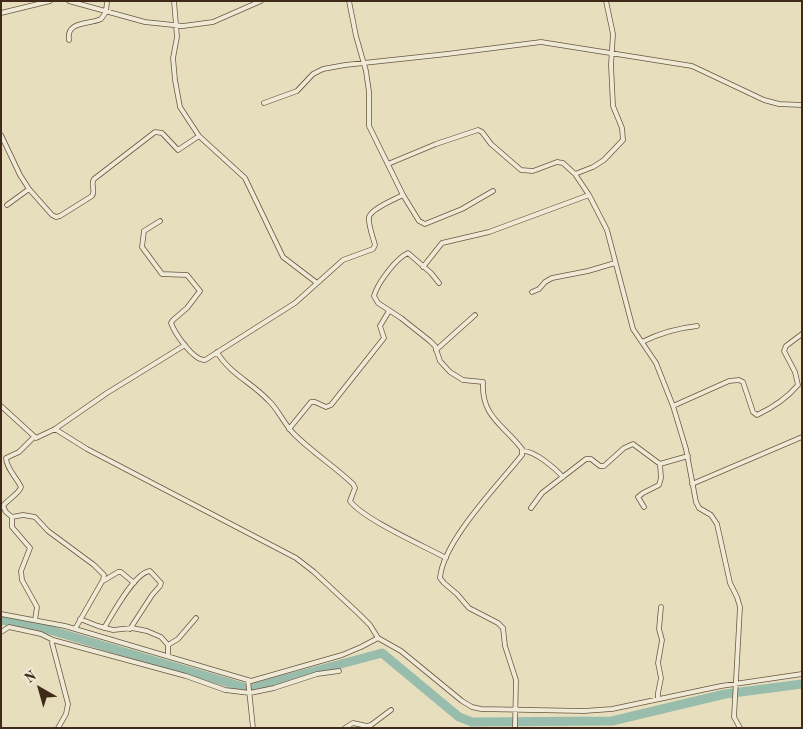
<!DOCTYPE html>
<style>
body{margin:0}
#map{position:relative;width:803px;height:729px;overflow:hidden;background:#e7debe;font-family:"Old Standard TT",serif}
canvas{display:block}
.frame{position:absolute;inset:0;border:2px solid #402918;pointer-events:none}
.north{position:absolute;left:15px;top:664px;width:50px;height:50px;-webkit-text-stroke:4px #efead5;paint-order:stroke;rotate:322deg;font-size:14px;font-weight:700;line-height:20px;text-align:center;color:#402918}
.north::after{content:'';display:block;margin:auto;width:18px;height:22px;background:#402918;clip-path:polygon(50% 0,100% 100%,50% 72%,0 100%)}
</style>
<div id="map">
<canvas width="803" height="729"></canvas>
<div class="frame"></div>
<div class="north">N</div>
</div>
<script>
const g = document.querySelector('canvas').getContext('2d');
g.lineJoin = 'round';
function trace(path, color, width, dash) { g.strokeStyle = color; g.lineWidth = width; g.lineCap = dash ? 'butt' : 'round'; g.setLineDash(dash || []); g.stroke(path); }
const river = new Path2D(`
 M1,620l42,8 200,59
 M255,687l127,-34 77,64 13,5 140,-1 113,-27 77,-10`);
const minor = new Path2D(`
 M69,1l76,21 38,4 30,-4 48,-21
 M174,1l3,36 -4,21 2,22 5,27 19,29 46,42 38,79 34,26
 M349,1l7,35 10,35 3,21v34l34,69 16,26 6,3 37,-15 31,-18
 M1,13l49,-12
 M69,40c-3,-19 19,-15 32,-21l5,-7 1,-11
 M264,103l33,-12 16,-17 10,-5 22,-4 102,-11 94,-12 151,24 72,34 15,4 23,1
 M1,135l19,40 9,14
 M388,164l48,-20 42,-14 4,2 9,12 30,26 12,1 24,-9 6,1 12,11 14,21 18,35 26,99 23,34 17,43 13,43 10,53 3,6 12,7 6,9 13,59 7,14 3,10 -6,110 6,11
 M575,174l18,-7 11,-7 19,-20 -1,-12 -9,-22 -2,-41 2,-31 -7,-33
 M7,205l22,-16 23,26 4,2 4,-1 32,-20c4,-6 -2,-12 2,-17l61,-47 7,1 16,17 21,-14
 M160,221l-16,10 -2,16 20,27 25,1 13,16 -13,17 -14,12 -2,3c4,11 23,38 34,37l90,-57 48,-43 30,-11 2,-4c-2,-8 -7,-20 -6,-28 2,-8 26,-18 34,-22
 M423,267l19,-24 47,-11 100,-37
 M439,283l-8,-10 -23,-20c-12,5 -31,31 -34,43l4,7 23,15 29,23 5,5 5,15 10,11 13,8 20,2c-2,35 21,43 39,67v6c-23,29 -79,86 -82,123l4,5 13,11 12,14 29,15 5,5 2,18 11,34 -1,48
 M532,292l7,-3 6,-7 7,-4 36,-7 27,-8
 M642,342c18,-9 36,-14 55,-16
 M436,350l39,-35
 M217,352c12,21 35,31 51,48 11,10 15,23 26,34 18,18 40,32 59,50l2,4 -5,13c13,18 74,45 96,57
 M1,406l35,32 19,-9 52,-36 78,-48
 M673,406l56,-25 10,-1 4,2 10,30 4,3c15,-7 30,-17 41,-30l-3,-13 -11,-21 2,-5 16,-12
 M55,429l32,20 209,109 18,14 45,42 11,11 8,13
 M289,429l22,-27h4l11,5 5,-2 53,-67 -4,-12 9,-15
 M34,437l-15,15 -13,6c0,10 11,20 15,29 -2,7 -13,12 -18,19l3,6 6,5 11,-2 12,2 13,14 46,34 10,10 -1,5 -28,49
 M523,451c12,0 32,17 40,26
 M692,484l110,-47
 M644,507l-6,-10 5,-4 16,-8 2,-7 -1,-14
 M531,508l11,-15 44,-34h5l9,7h4l20,-18 9,-4 27,20 28,-8
 M12,517v10l18,21 -9,23 1,9 15,27 -2,13
 M103,581l15,-9h3l13,11
 M1,614l64,12 186,55 91,-26 19,-8 17,-9 23,13 61,50 10,6 9,2 103,2 28,-2 109,-23 81,-12
 M80,619l18,7 15,4 19,-2 15,3 14,6 7,8v11
 M104,628c8,-13 31,-56 46,-57l11,12 -1,3 -8,9 -22,34
 M1,632l8,-5 32,7 12,6 133,36 39,14 25,3 24,-5 43,-14 22,-3
 M53,640l-1,3 16,61 -2,10 -8,14
 M168,645l10,-6 18,-21
 M248,680l5,48
 M658,699v-6l3,-15 -3,-15 4,-23 -3,-11 2,-22
 M345,728l8,-5 14,3 4,-1 20,-15`);
trace(river, '#98bdac', 9);
trace(minor, '#6a5642', 5.5);
trace(minor, '#efead5', 4);
</script>
